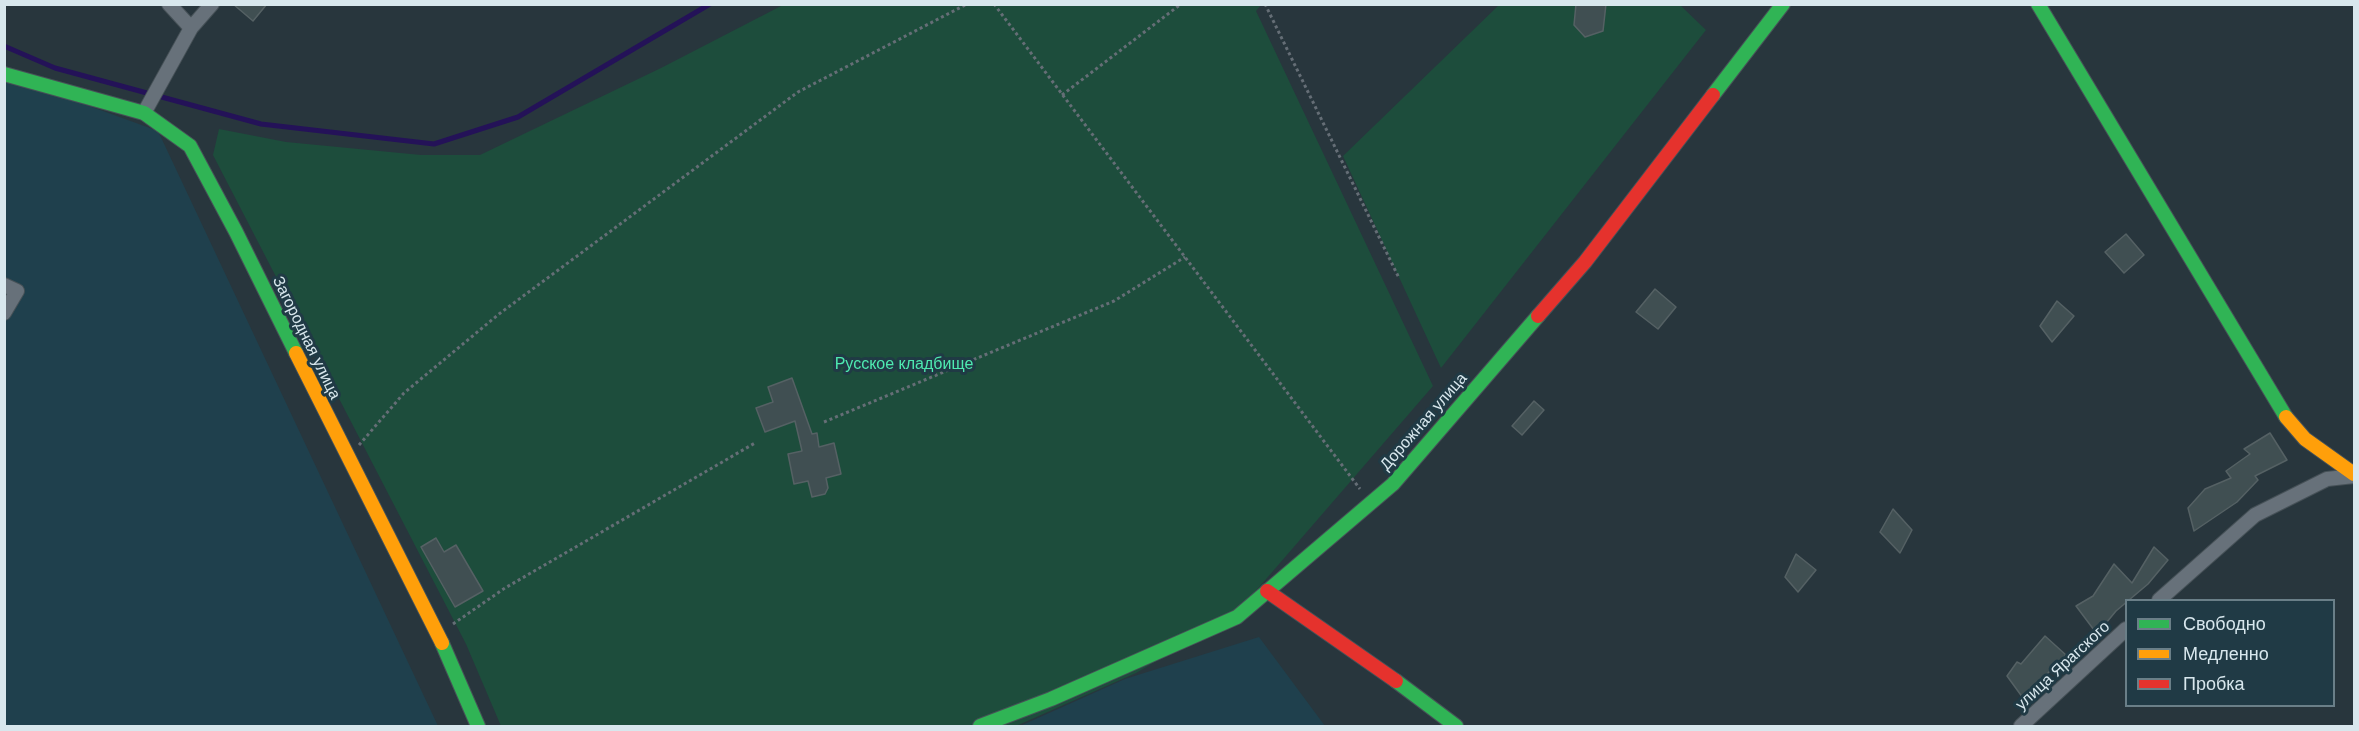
<!DOCTYPE html>
<meta charset="utf-8">
<style>
body{margin:0}
#map{position:relative;width:2359px;height:731px;overflow:hidden;background:#28363d;font-family:Arial,sans-serif}
canvas{display:block}
.frame{position:absolute;inset:0;border:6px solid #d8e7ed;pointer-events:none}
.legend{position:absolute;left:2125px;top:599px;width:210px;height:108px;box-sizing:border-box;background:#203a45;border:2px solid #6a7f88;margin:0;padding:8px 10px;list-style:none;font-size:18px;color:#d8e7ed}
.legend li{display:flex;align-items:center;gap:12px;height:30px}
.legend b{width:30px;border:2px solid #6a7f88}
</style>
<div id="map">
<canvas width="2359" height="731"></canvas>
<div class="frame"></div>
<ul class="legend">
<li><b style="height:8px;background:#30b455"></b>Свободно</li>
<li><b style="height:8px;background:#ff9f0a"></b>Медленно</li>
<li><b style="height:8px;background:#e5322d"></b>Пробка</li>
</ul>
</div>
<script>
const g = document.querySelector('canvas').getContext('2d');
g.lineJoin = 'round';
function fill(path, color) { g.fillStyle = color; g.fill(path, 'evenodd'); }
function trace(path, color, width, dash) { g.strokeStyle = color; g.lineWidth = width; g.lineCap = dash ? 'butt' : 'round'; g.setLineDash(dash || []); g.stroke(path); }
function drawText(font, color, halo, rows, align = 'center') {
  g.font = font + ' Arial,sans-serif'; g.lineWidth = 6; g.setLineDash([]); g.textBaseline = 'middle'; g.strokeStyle = halo; g.fillStyle = color; for (const [text, x, y, turn = 0] of rows) {
    g.save(); g.translate(x, y); g.rotate((+turn || 0) * Math.PI / 180); g.textAlign = isNaN(turn) ? turn : align; if (halo) g.strokeText(text, 0, 0); g.fillText(text, 0, 0); g.restore();
  }
}
const built = new Path2D(`
 M4,75l154,56 280,595h-433z
 M1259,637l66,89h-305l105,-47z`);
const green = new Path2D(`
 M783,5h478l-5,6 177,375 -198,229 -99,58 -120,53h-515l-35,-82 -253,-489 6,-26 67,13 135,13h59l181,-87z
 M1499,5h181l26,25 -265,338 -98,-212z`);
const stream = new Path2D(`
 M4,46l51,22 206,56 173,20 84,-27 192,-113`);
const building = new Path2D(`
 M233,4h34l-14,17z
 M1576,4h30l-3,27 -18,6 -11,-12z
 M2126,234l18,21 -20,18 -19,-21z
 M1655,289l21,18 -18,22 -22,-17z
 M2057,301l17,15 -22,26 -12,-16z
 M792,378l20,56 5,-1 2,14 15,-4 7,31 -15,4 2,10 -3,6 -13,3 -4,-16 -14,3 -6,-30 14,-3 -7,-30 -30,11 -9,-24 17,-6 -5,-15z
 M1534,401l10,9 -22,25 -10,-9z
 M2270,433l17,27 -32,16 3,4 -21,22 -43,29 -6,-23 17,-19 26,-11 -5,-7 24,-17 -6,-5z
 M1893,509l19,21 -12,23 -20,-21z
 M436,538l8,14 12,-7 27,46 -28,16 -34,-60z
 M2154,547l14,13 -20,24 -32,27 -19,23 -21,-28 17,-10 21,-32 18,19z
 M1796,554l20,16 -18,22 -13,-15z
 M2045,636l21,19 -43,43 -16,-22 10,-14 4,2z`);
const path = new Path2D(`
 M994,4l366,485
 M1265,4l134,274
 M1062,95l119,-91
 M824,422l290,-121 71,-44
 M359,445l45,-52 95,-79 299,-222 169,-88
 M453,624l52,-36 250,-145`);
const street = new Path2D(`
 M169,4l22,24
 M144,113l47,-85 21,-24
 M4,285l13,6 -13,22
 M2159,600l96,-85 72,-36 27,-3
 M2021,726l105,-97`);
const fast = new Path2D(`
 M2038,4l248,413
 M4,74l140,39 46,33 46,86 60,121
 M1713,95l70,-91
 M442,643l36,83
 M1396,681l60,45
 M980,726l71,-27 186,-82 156,-133 145,-168`);
const slow = new Path2D(`
 M296,353l146,290
 M2286,417l19,22 49,35`);
const jam = new Path2D(`
 M1538,316l47,-54 128,-167
 M1267,591l129,90`);
const streetNames = [
 ["Загородная улица",306,338,64],
 ["Дорожная улица",1424,422,-49],
 ["улица Ярагского",2063,666,-43]
];
const parkNames = [
 ["Русское кладбище",904,365]
];
fill(built, '#1f404d');
fill(green, '#1d4d3c');
trace(stream, '#241258', 5);
fill(building, '#404f52');
trace(building, '#556164', 1.5);
trace(street, '#465157', 16);
trace(fast, '#465157', 16);
trace(slow, '#465157', 16);
trace(jam, '#465157', 16);
trace(path, '#656e76', 3, [3, 3]);
trace(street, '#67717a', 14);
trace(fast, '#30b455', 14);
trace(slow, '#ff9f0a', 14);
trace(jam, '#e5322d', 14);
drawText('16px', '#d8e7ed', '#203a45', streetNames);
drawText('16px', '#4eeab0', '#203a45', parkNames);
</script>
